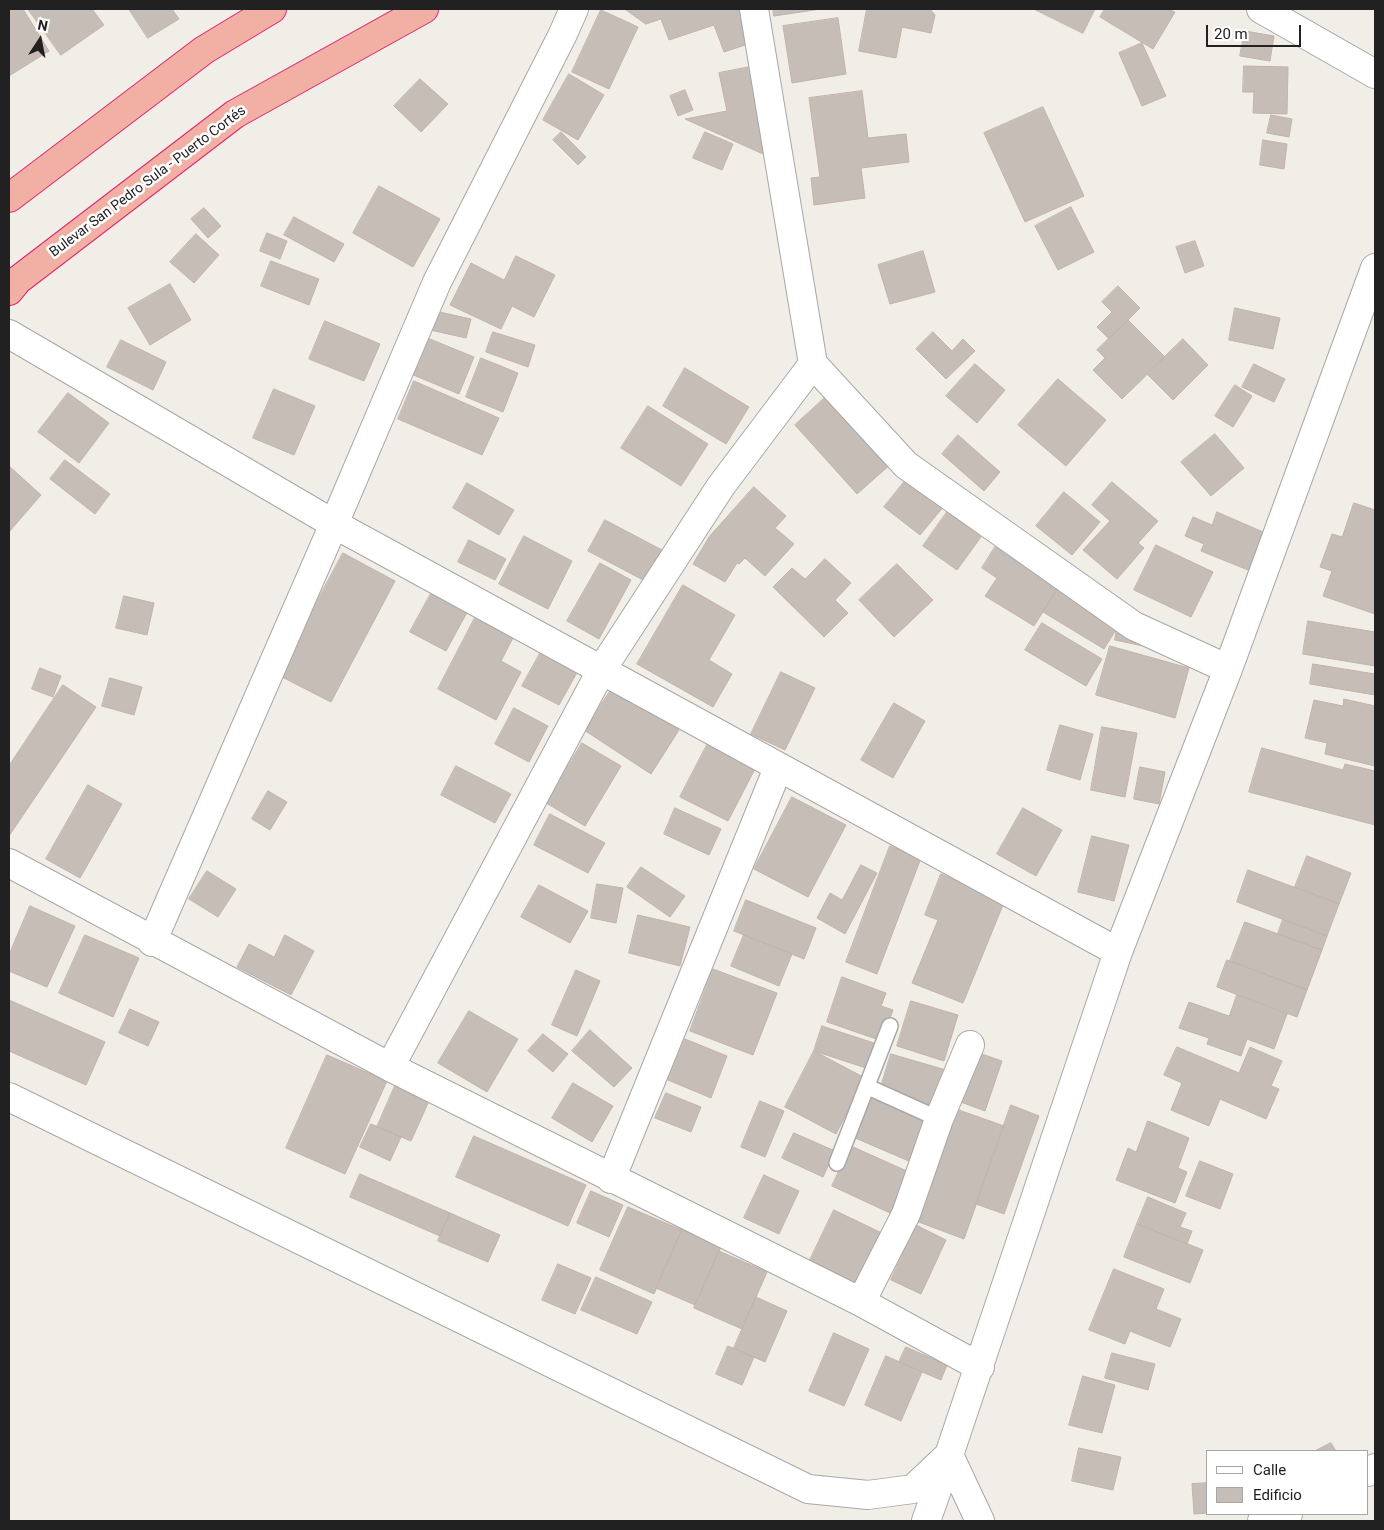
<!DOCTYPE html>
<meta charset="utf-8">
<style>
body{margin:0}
#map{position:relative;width:1384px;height:1530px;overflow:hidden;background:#f1ede7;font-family:Roboto,sans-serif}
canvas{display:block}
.frame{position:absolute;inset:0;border:10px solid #212121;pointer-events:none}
.legend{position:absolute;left:1206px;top:1450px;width:162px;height:65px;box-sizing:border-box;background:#fff;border:1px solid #a6a6a6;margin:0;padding:6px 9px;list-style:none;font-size:15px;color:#212121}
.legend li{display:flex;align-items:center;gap:10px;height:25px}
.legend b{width:25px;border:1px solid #a6a6a6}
.north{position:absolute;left:15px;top:15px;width:50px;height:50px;-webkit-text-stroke:4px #fff;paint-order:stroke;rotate:11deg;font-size:14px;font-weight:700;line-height:20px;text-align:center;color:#212121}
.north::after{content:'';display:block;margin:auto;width:18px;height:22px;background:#212121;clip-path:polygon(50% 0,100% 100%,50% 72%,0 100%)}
.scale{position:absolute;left:1206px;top:25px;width:95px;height:22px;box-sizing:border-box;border:2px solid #212121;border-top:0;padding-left:6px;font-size:15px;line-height:18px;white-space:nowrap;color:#212121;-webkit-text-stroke:4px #fff;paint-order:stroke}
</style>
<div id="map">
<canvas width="1384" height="1530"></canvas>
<div class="frame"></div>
<ul class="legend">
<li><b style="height:6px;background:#fff"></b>Calle</li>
<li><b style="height:14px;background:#c6bdb7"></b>Edificio</li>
</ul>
<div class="north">N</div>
<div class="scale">20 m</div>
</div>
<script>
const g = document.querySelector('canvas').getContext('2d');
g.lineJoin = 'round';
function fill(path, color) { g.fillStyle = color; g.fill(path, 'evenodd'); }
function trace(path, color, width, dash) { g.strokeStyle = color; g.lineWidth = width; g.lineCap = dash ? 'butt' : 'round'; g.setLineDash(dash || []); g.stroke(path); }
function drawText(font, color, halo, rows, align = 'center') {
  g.font = font + ' Roboto,sans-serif'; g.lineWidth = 5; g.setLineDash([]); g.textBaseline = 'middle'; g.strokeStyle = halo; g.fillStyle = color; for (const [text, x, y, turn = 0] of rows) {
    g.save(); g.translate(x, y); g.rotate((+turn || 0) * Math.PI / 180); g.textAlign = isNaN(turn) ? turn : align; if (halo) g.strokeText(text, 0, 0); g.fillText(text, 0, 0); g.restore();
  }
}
const building = new Path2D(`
 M9,9h14l26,42 -40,25z
 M28,9h64l12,16 -43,30z
 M129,9h43l7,10 -31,19z
 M625,9h118l11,33 -30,10 -10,-27 -45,15 -8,-21 -15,5z
 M773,9h48l-47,7z
 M867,9h63l5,6 -4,18 -29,-6 -6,31 -37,-7z
 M1034,9h61l-12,24z
 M1105,9h63l7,3 -22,37 -53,-32z
 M601,10l37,17 -29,62 -37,-17z
 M838,18l8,56 -54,9 -9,-57z
 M1245,31l29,5 -4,25 -30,-5z
 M1142,43l24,53 -24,10 -23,-53z
 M755,66l17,92 -87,-39 42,-8 -8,-38z
 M1244,66l44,1 -1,47 -34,-1 1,-21h-11z
 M569,74l35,21 -26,45 -35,-20z
 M420,79l28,25 -27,28 -27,-26z
 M685,90l8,20 -15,6 -8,-20z
 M862,91l6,47 38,-4 3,28 -48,6 4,30 -51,7 -3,-27 9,-1 -11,-79z
 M1043,107l41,89 -59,26 -41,-89z
 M1271,115l21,4 -3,18 -22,-4z
 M561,132l25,25 -8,8 -25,-25z
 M705,132l28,12 -11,26 -29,-12z
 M1263,140l24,4 -3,25 -24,-4z
 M379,186l61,33 -27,48 -60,-34z
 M1071,207l23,45 -36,18 -23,-44z
 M204,208l17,18 -13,12 -17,-19z
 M294,217l50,27 -10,18 -50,-27z
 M267,233l20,8 -7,18 -20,-8z
 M196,234l23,21 -25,28 -24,-21z
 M1195,241l9,25 -19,7 -9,-26z
 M923,251l12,41 -45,12 -12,-39z
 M516,256l39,19 -21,42 -22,-11 -11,23 -51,-24 21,-42 33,17z
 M271,261l48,18 -10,26 -48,-19z
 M170,284l21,36 -41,25 -22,-37z
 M1118,286l22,22 -31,31 -12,-12 15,-15 -10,-10z
 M1235,308l45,10 -7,31 -44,-9z
 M435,311l36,8 -5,19 -36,-8z
 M1128,320l37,37 -43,42 -29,-29 12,-12 -8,-8z
 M325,321l55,23 -16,37 -55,-22z
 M493,332l42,13 -7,22 -42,-15z
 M933,332l19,19 11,-12 12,12 -29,28 -30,-30z
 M425,337l49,20 -15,37 -48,-20z
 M1183,339l25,26 -35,35 -26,-26z
 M121,340l45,22 -13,28 -46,-23z
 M481,358l37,15 -15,39 -37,-15z
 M975,364l30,26 -28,33 -31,-27z
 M1254,364l31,15 -11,23 -32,-15z
 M685,368l64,39 -23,37 -63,-38z
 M1058,379l48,41 -40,46 -48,-41z
 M414,381l85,37 -17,37 -84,-36z
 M1235,385l17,11 -19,31 -18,-11z
 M274,389l41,17 -21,49 -41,-17z
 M68,393l41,30 -30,40 -41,-31z
 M829,394l63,69 -35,31 -62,-69z
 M648,406l60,38 -27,42 -60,-38z
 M1215,434l29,34 -33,28 -30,-34z
 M958,435l42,37 -16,19 -42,-37z
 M65,460l45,34 -15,20 -45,-35z
 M9,466l32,29 -32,37z
 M909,476l36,29 -25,30 -36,-28z
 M1112,482l46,39 -20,22 6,5 -27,31 -34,-29 27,-29 -18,-16z
 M467,483l47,27 -15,25 -46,-27z
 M754,487l32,29 -11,12 19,16 -29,32 -20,-18 -6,6 -2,-1 -12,19 -32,-18 16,-27z
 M1064,492l36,30 -28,33 -36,-29z
 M1354,503l21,7v104l-52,-18 9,-25 -12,-4 12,-33 10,3z
 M947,512l34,25 -24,33 -34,-24z
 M1217,512l46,20 -15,38 -47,-19 3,-7 -19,-8 8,-19 19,8z
 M605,520l57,30 -17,31 -57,-30z
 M524,536l48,25 -24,48 -49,-25z
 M469,540l37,19 -11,21 -37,-18z
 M997,544l64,39 -27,43 -49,-30 12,-18 -15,-10z
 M1156,545l57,27 -22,45 -57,-27z
 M343,553l52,28 -64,121 -53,-27z
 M825,559l26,24 -16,17 13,13 -24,24 -51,-50 19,-19 13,11z
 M600,563l31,17 -32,59 -32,-18z
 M897,564l36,36 -39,37 -35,-37z
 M1061,583l61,37 -18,29 -61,-37z
 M683,585l52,30 -26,45 23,14 -19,33 -76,-43z
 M435,586l36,19 -25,46 -36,-19z
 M124,596l30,7 -7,32 -31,-7z
 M478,612l38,20 -15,29 20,11 -25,48 -58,-31z
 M1308,621l67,11v34l-72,-12z
 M1042,623l60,36 -16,27 -61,-36z
 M1117,628l35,20 -37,-8z
 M1110,646l79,22 -14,50 -79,-23z
 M543,648l37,19 -21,38 -37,-19z
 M1313,664l62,10v21l-65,-11z
 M40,668l21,8 -8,21 -21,-8z
 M781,672l34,16 -30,62 -34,-16z
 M110,678l32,9 -8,28 -32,-9z
 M63,685l33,22 -87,129v-70z
 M613,687l66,43 -28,44 -67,-44z
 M1344,699l31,7v60l-50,-12 2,-11 -22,-5 9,-38 29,6z
 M894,703l31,18 -32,57 -32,-18z
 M514,708l34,18 -19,36 -34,-18z
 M1060,725l33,9 -13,46 -33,-10z
 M1102,727l35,6 -12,64 -34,-7z
 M582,743l39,23 -36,60 -39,-23z
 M708,743l48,24 -28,54 -48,-24z
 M1262,748l81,22 2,-6 30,7v54l-126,-33z
 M456,766l55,28 -16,29 -54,-28z
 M1140,767l25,5 -6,32 -25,-5z
 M88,785l34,19 -42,74 -34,-19z
 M268,791l19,11 -17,28 -18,-11z
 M792,797l54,28 -38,72 -54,-28z
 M675,808l46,21 -12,26 -45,-21z
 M1023,808l39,22 -26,46 -39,-22z
 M550,814l55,29 -17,30 -54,-28z
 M1092,836l37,9 -15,56 -36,-9z
 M890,846l31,12 -44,116 -31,-12z
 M1307,856l44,17 -12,31 -44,-17z
 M861,865l16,8 -32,61 -28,-16 13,-25 12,7z
 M641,867l44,29 -15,21 -43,-30z
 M1248,870l91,34 -12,32 -90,-34z
 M207,871l29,18 -18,28 -29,-18z
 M941,874l64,26 -42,103 -51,-20 26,-63 -13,-5z
 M597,884l26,4 -7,35 -25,-5z
 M539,885l49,26 -18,32 -49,-26z
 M746,900l70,28 -12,31 -70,-28z
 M30,906l45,20 -28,61 -38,-16v-16z
 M638,915l52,12 -10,39 -51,-13z
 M1283,919l44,17 -5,14 -44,-16z
 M1245,922l77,28 -15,40 -77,-29z
 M85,935l54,23 -26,59 -54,-24z
 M285,935l29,16 -23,44 -54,-28 12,-23 25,13z
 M744,935l48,19 -13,32 -48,-20z
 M1227,960l80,30 -10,27 -80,-30z
 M713,969l64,24 -24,62 -63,-24z
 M576,970l24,11 -23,55 -25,-11z
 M842,977l44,16 -5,13 12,4 -11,31 -55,-19z
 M1237,995l50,19 -13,35 -27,-10 -6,17 -34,-12 2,-6 -30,-10 10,-26 40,14z
 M9,1000l96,42 -19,43 -77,-34z
 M911,1001l47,14 -14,46 -47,-15z
 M130,1009l29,13 -11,24 -29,-13z
 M469,1011l49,28 -31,53 -49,-29z
 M822,1026l55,18 -8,25 -55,-18z
 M590,1030l42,38 -18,19 -42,-36z
 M543,1034l25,20 -15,18 -25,-21z
 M685,1039l42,17 -16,42 -43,-18z
 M1177,1047l62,26 11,-26 32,14 -11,25 8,3 -13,30 -46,-20 -11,27 -38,-16 11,-27 -18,-8z
 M814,1051l51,27 -29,56 -51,-27z
 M976,1052l26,9 -17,50 -27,-10z
 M891,1054l55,16 -10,37 -56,-17z
 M327,1055l60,26 -42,93 -59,-26z
 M573,1083l40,23 -21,36 -40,-24z
 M395,1086l34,15 -18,40 -34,-14z
 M666,1093l35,14 -10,25 -36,-14z
 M871,1096l58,25 -18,41 -58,-25z
 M760,1101l24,10 -19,46 -24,-10z
 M1011,1105l28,11 -35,98 -28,-10z
 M956,1109l48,17 -40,113 -48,-18z
 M1148,1121l41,17 -11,30 9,4 -12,31 -59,-23 12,-32 8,4z
 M371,1124l30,13 -11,24 -30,-14z
 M794,1133l41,18 -12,26 -41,-19z
 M474,1136l112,49 -18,41 -112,-49z
 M851,1146l58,26 -19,41 -58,-27z
 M1200,1161l33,13 -13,35 -34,-13z
 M360,1174l90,39 -10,23 -90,-39z
 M764,1175l35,16 -20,43 -35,-16z
 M591,1191l32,14 -14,32 -32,-14z
 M1148,1197l38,16 -6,14 12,4 -5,13 -50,-20z
 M628,1207l54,23 -28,64 -54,-24z
 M834,1210l54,26 -25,50 -53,-26z
 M450,1213l50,22 -12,27 -50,-21z
 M1137,1224l66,26 -13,33 -66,-26z
 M916,1225l30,15 -25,54 -30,-14z
 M682,1230l39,17 -26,58 -39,-17z
 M719,1251l48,21 -25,57 -48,-21z
 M558,1264l33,14 -16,36 -33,-14z
 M1114,1269l50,20 -8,20 25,10 -11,28 -40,-16 -5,13 -36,-14z
 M596,1277l56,25 -15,32 -56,-24z
 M756,1297l31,14 -22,51 -31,-14z
 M834,1333l35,16 -25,57 -35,-15z
 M728,1346l26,11 -12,28 -26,-11z
 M906,1347l41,18 -6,15 -42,-18z
 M1112,1353l43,11 -7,26 -43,-12z
 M886,1356l36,16 -21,49 -36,-16z
 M1083,1376l32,9 -13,48 -33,-8z
 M1331,1443l5,8h-21z
 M1079,1448l42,9 -8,33 -41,-9z
 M1208,1483v30l-14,1 -2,-30z`);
const service = new Path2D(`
 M868,1087l71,32
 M837,1163l53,-137`);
const minor = new Path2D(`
 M754,9l59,355 93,101 228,161 94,43
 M1261,9l114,65
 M9,334l325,190 784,428 110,-283 147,-401
 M9,863l381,204 471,235 119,65
 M152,942l182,-418 103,-242 125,-246 12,-27
 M390,1067l212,-398 119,-183 92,-122
 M9,1097l799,392 60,6 45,-6 36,-34
 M611,1179l167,-411
 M861,1302l45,-88 33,-95 31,-74
 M1368,1472l7,-4
 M926,1521l22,-62
 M980,1521l-31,-66 169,-503
 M1262,1521l16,-2 10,-5`);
const trunk = new Path2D(`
 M9,198l195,-148 68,-41
 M9,291l9,-11 217,-166 189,-105`);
const streetNames = [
 ["Bulevar San Pedro Sula - Puerto Cortés",148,182,-37]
];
fill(building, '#c6bdb7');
trace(building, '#c3b3a9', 1);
trace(service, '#a8a8a8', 18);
trace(minor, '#a8a8a8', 30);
trace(trunk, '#dd2772', 30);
trace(service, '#fff', 15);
trace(minor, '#fff', 28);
trace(trunk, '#f2b0a4', 28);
drawText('14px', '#212121', '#fff', streetNames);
</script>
